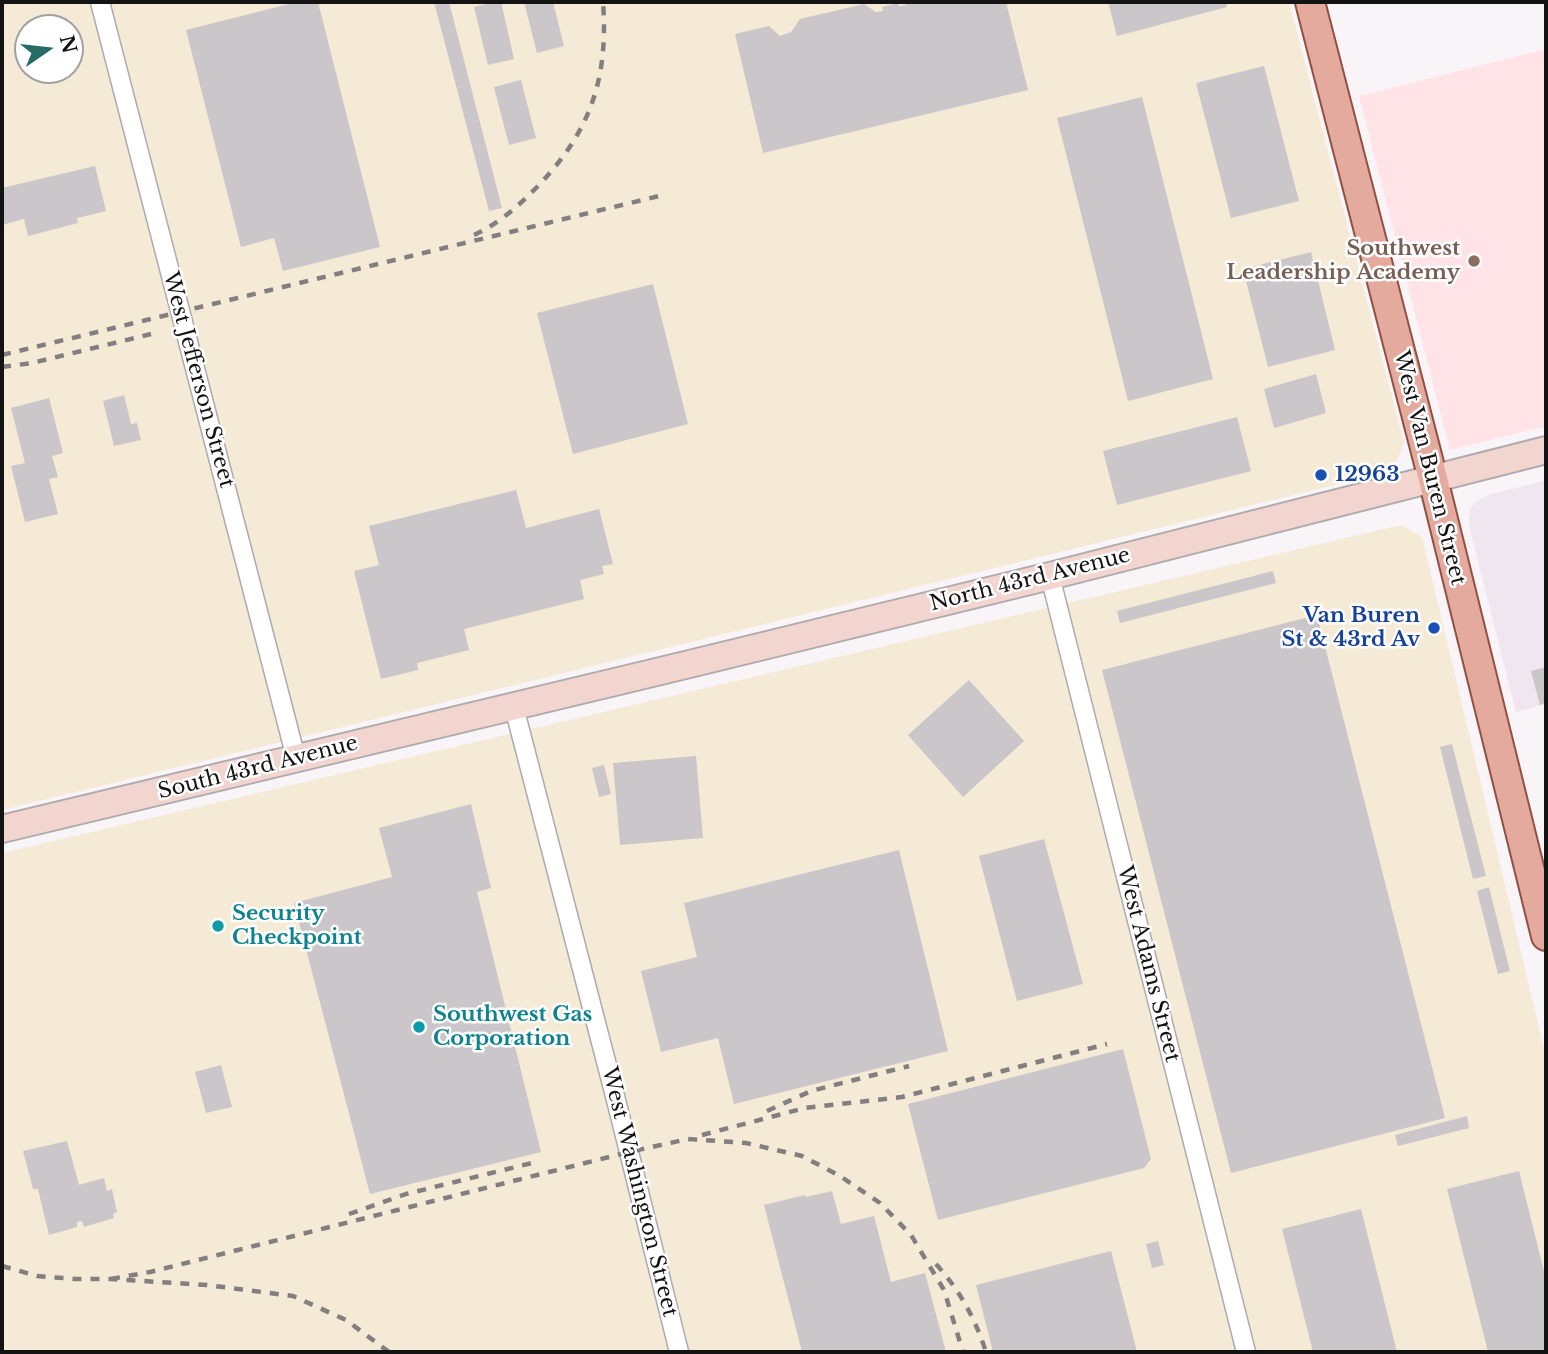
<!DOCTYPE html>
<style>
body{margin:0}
#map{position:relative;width:1548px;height:1354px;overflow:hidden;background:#f8f4f7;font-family:"Libre Baskerville",serif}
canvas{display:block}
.frame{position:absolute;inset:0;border:4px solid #141314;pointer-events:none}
.north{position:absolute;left:14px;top:14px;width:70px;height:70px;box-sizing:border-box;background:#fff;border:2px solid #a1a1a1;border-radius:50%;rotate:76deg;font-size:19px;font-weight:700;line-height:28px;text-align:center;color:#141314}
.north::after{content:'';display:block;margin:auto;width:24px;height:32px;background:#256d66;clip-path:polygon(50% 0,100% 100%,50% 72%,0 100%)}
</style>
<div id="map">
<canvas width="1548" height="1354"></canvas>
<div class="frame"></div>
<div class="north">N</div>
</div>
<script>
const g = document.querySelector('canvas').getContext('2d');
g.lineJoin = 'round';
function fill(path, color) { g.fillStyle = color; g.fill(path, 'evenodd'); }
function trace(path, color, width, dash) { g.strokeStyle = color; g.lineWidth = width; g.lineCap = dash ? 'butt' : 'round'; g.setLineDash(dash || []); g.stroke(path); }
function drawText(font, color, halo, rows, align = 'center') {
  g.font = font + ' "Libre Baskerville",serif'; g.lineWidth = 5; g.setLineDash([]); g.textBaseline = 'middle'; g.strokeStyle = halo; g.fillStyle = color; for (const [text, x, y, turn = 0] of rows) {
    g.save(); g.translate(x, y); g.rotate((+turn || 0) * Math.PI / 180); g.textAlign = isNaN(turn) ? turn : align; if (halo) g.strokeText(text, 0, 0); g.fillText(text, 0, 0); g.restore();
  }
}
const built = new Path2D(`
 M1546,480v224l-30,8 -46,-183 -1,-10 2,-12 6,-6 11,-6z`);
const industrial = new Path2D(`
 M2,2h1287l115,441 -12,28 -1390,339zM28,28h42v42h-42z
 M1401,525l21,12 124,520v295h-1544v-499z`);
const education = new Path2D(`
 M1546,49v377l-96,24 -91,-354z`);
const building = new Path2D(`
 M297,2h21l62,245 -97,24 -9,-33 -33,9 -55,-217z
 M434,2h15l53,206 -13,3z
 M494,2h7l13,57 -26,6 -14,-58z
 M524,2h29l11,44 -27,7z
 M907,2h99l22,88 -265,63 -28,-119 34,-8 11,10 11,-4 9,-13 64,-15 12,8 7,-1 -1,-4 16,-4 1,3 7,-1z
 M1108,2h118l1,5 -110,29z
 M1264,66l35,135 -68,17 -35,-135z
 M521,80l15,58 -27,7 -15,-58z
 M1142,97l71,282 -85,22 -71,-283z
 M95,166l11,45 -29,7 1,5 -50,13 -4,-17 -22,6v-37z
 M1311,252l24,98 -67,17 -25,-98z
 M653,284l35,140 -115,30 -36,-141z
 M1316,374l10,39 -52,15 -10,-39z
 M124,395l7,29 6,-1 4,17 -27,6 -11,-45z
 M49,398l14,55 -11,3 6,21 -9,2 9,35 -33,8 -14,-56 14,-3 -14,-55z
 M1237,417l14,54 -134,34 -14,-54z
 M516,490l10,38 73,-19 14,55 -11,2 2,8 -24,6 4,19 -120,30 5,21 -52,13 1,7 -37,9 -27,-108 25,-6 -10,-39z
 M1273,571l3,12 -156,40 -3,-12z
 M1317,615l128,503 -214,55 -129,-503z
 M1546,667v36l-6,2 -9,-34z
 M969,680l55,61 -61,56 -55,-62z
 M1452,744l34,132 -13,3 -33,-132z
 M696,756l7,82 -83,7 -7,-82z
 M604,765l7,29 -12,3 -7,-29z
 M471,804l20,84 -14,4 64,260 -171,42 -76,-291 98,-26 -13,-49z
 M1044,839l39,145 -66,17 -38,-145z
 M899,850l49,201 -214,53 -16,-66 -57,14 -20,-81 56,-14 -13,-54z
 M1489,887l21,84 -12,3 -21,-83z
 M1123,1049l28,110 -7,9 -206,52 -30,-116z
 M221,1065l11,42 -26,6 -11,-41z
 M1467,1116l2,12 -71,18 -3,-11z
 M67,1141l12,44 25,-7 3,13 5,-2 5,23 -4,2 1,4 -30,9 -2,-6 -5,1v5l-28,8 -11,-46h-5l-10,-38z
 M1519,1171l27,108v73h-58l-41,-163z
 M832,1191l9,33 33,-8 17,66 34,-9 21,79h-144l-38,-147 41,-10 1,2z
 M1361,1209l36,143h-84l-31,-123z
 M1158,1241l6,24 -12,3 -6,-24z
 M1111,1251l26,101h-144l-17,-67z`);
const street = new Path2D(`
 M100,2l196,756
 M1050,576l196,776
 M514,707l102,393 63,252`);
const secondary = new Path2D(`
 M2,829l667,-160 381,-93 496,-126`);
const primary = new Path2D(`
 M1310,2l123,477 113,457`);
const rail = new Path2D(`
 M474,235c20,-9 40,-25 56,-41 58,-57 79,-111 73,-192
 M2,355l657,-159
 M2,367l30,-4 119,-29
 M767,1111l44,-20 98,-25
 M702,1135l103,-27 97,-11 205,-53
 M349,1214l57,-20 126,-31
 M936,1264c24,27 39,54 50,88
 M2,1266l35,10 38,3h36l96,6 86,11 53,24 43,32
 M111,1279l39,-7 479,-120 59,-13 58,4 56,13 38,20 40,27 31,32 33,55 19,62`);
const markers = [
 [1474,261,7,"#8d6e63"],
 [1321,475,7,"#1a4fb4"],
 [1434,628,7,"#1a4fb4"],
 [218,926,7,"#0f9aa8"],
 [419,1027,7,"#0f9aa8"]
];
const educationNames = [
 ["Southwest",1460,249],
 ["Leadership Academy",1460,273]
];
const streetNames = [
 ["West Jefferson Street",198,380,75],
 ["West Van Buren Street",1429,468,76],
 ["North 43rd Avenue",1030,580,-14],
 ["South 43rd Avenue",258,768,-14],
 ["West Adams Street",1148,964,76],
 ["West Washington Street",639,1192,76]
];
const transitNames = [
 ["12963",1335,475],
 ["Van Buren",1420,616,"right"],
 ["St & 43rd Av",1420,640,"right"]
];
const cultureNames = [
 ["Security",232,914],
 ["Checkpoint",232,938],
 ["Southwest Gas",433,1015],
 ["Corporation",433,1039]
];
fill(built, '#f0e6ef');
fill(industrial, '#f4ead5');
fill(education, '#ffe3e6');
fill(building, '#cbc6c9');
trace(street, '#aeaaae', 21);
trace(secondary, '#aeaaae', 30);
trace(primary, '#905142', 32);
trace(street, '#fff', 18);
trace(secondary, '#f2d5ce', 26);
trace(primary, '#e4aa9d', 28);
trace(rail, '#827f81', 4.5, [9, 9]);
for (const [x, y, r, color] of markers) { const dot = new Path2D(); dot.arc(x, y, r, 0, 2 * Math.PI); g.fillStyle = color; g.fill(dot); trace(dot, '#fff', 2.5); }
drawText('bold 21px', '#785e54', '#fff', educationNames, 'right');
drawText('21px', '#141314', '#fff', streetNames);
drawText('bold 21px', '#164399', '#fff', transitNames, 'left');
drawText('bold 21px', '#0d838f', '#fff', cultureNames, 'left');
</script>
